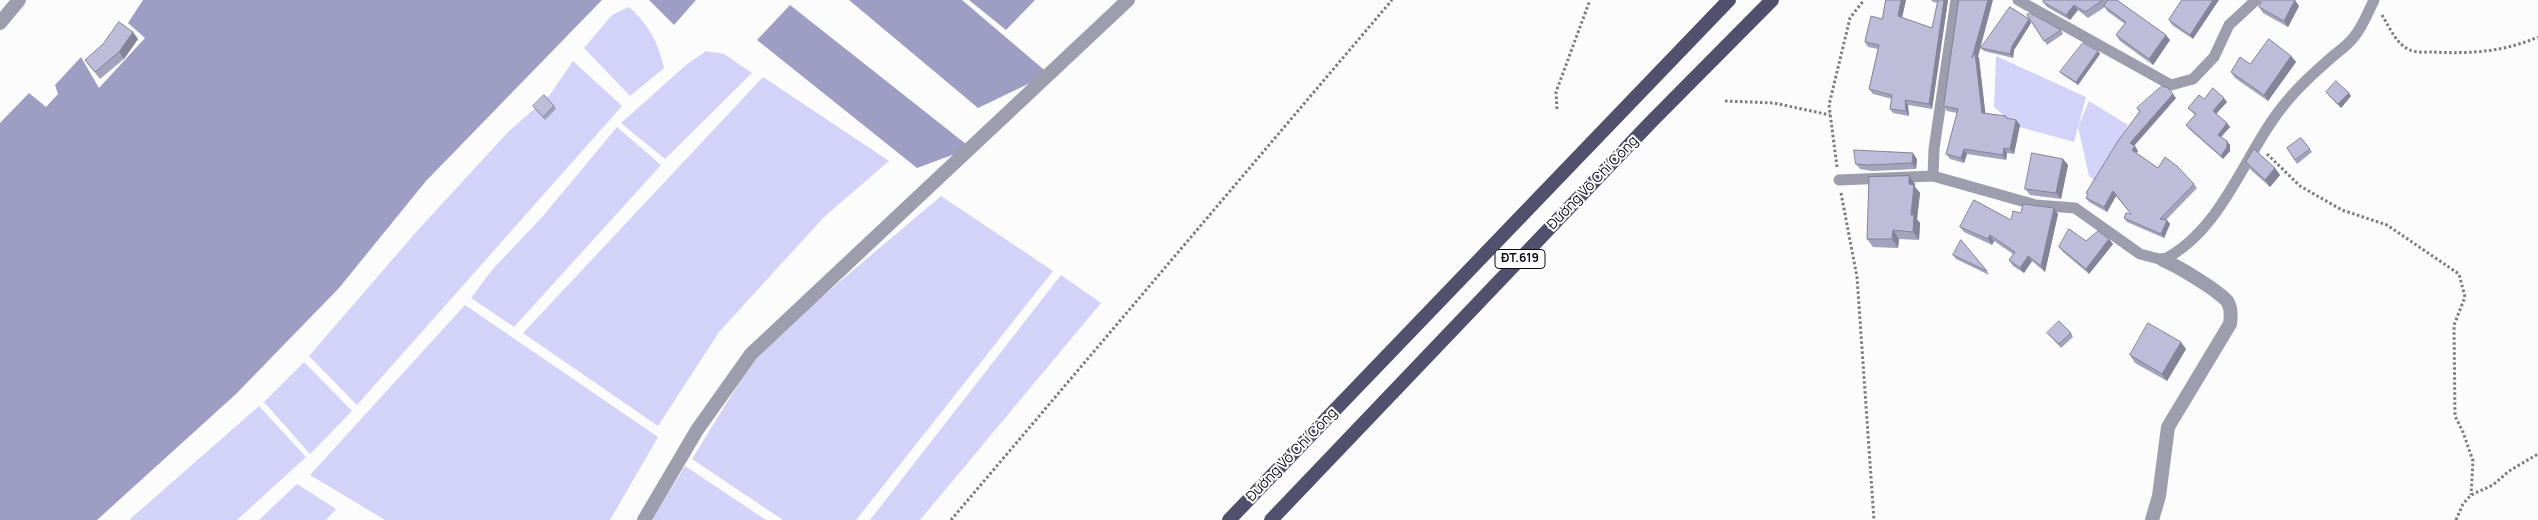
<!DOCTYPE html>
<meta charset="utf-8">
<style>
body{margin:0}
canvas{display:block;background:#fcfcfc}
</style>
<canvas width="2538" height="520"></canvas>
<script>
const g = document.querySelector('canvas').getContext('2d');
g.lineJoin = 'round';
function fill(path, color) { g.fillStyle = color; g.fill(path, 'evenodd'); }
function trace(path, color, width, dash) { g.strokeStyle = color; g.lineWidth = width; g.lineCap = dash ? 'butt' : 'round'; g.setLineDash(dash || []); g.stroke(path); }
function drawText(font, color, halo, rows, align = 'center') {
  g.font = font + ' Manrope,sans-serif'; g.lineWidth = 4; g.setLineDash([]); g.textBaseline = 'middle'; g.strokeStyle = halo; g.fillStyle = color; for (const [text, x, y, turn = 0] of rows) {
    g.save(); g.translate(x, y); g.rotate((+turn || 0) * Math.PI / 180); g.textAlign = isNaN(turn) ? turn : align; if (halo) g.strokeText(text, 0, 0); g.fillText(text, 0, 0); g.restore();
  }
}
const green = new Path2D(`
 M629,7c20,18 29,35 35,61l-34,28 -46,-48 28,-33z
 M706,51l18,3 28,19 -87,86 -44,-36 65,-58z
 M1996,56l90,41 -8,30 11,-26 39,24 -29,59 -10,-8 -11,-49 -4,15 -58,-16 -22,-19z
 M573,61l49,45 -265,299 -48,-49 108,-125 91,-99 41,-36z
 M763,77l126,84 -65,56 -105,115 -61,94 -135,-93z
 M617,127l44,38 -147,162 -43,-29 21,-28 51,-54z
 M941,196l112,75 -197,249h-73l-91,-61 68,-110z
 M1061,275l40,28 -181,217h-50z
 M465,305l193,132 -48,83h-225l-75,-45z
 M304,362l48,49 -42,43 -46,-52z
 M259,406l47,51 -69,63h-108z
 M685,466l81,54h-114z
 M297,484l39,25 -10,11h-67z`);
const water = new Path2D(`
 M143,0h459l-176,181 -87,107 -103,106 -139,126h-97v-397l29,-30 17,14 12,-13 -3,-9 26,-28 18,31 46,-50 -17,-15z
 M649,0h47l-22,25z
 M849,0h113l87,74 -71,34z
 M969,0h66l-29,30z
 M790,5l181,143 -54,20 -160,-128z`);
const path = new Path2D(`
 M2382,15c8,13 14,29 28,35 6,3 16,2 23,2 36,2 71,0 105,-15
 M1725,101l49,2 56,12
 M1557,109l-1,-17 34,-92
 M2267,154l33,32 42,24 45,15 72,49 6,23 -11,28 1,91 8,16 10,29 -2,34
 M1837,167l-8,-62 21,-87 14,-18
 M1841,193l16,84 17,243
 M951,520l441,-520
 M2456,520l7,-16 8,-9 22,-10 16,-14 29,-17`);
const service = new Path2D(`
 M1956,0l-22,149 -1,27 103,29 39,3 65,46 23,6c62,-31 82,-111 125,-160 13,-16 29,-30 44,-43 7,-6 16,-12 22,-20 9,-11 14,-25 20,-37
 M2018,0l153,85 22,-6 21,-22 15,-32 27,-25
 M1839,180l94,-4`);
const minor = new Path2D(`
 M0,23l19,-23
 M644,520l53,-90 54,-76 377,-354
 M2152,520l7,-24 9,-69 62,-103c1,-7 2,-16 -3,-23 -10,-11 -49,-35 -64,-41`);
const primary = new Path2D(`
 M1229,520l500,-520
 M1271,520l380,-398 121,-122`);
const wall = new Path2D(`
 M1886,0h20l-4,18 30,10 6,-25 -5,-1 -2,-2h17l-16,109 -24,-4 1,11 -16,-3 -3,-4 2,-10 -19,-5 -4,-5 9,-40 -10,-2 -3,-5 17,-23z
 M2044,0h73l53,40 -17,25 -33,-24 -4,-6 9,-11 -18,-13 -2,-4 -17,11 -10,-8 -8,10 -23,-13 -4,-5z
 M2182,0l11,39 -21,-14 -3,-5z
 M2299,6l-11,21 -25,-14 -4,-6z
 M2027,15l34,15 2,4 -16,11z
 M2029,19l2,4 -17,27 -1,8 -29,-7 -3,-3z
 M138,39l-14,20 -24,20 -15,-19z
 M2098,51l2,3 -22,31 -15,-10 -3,-3z
 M2291,56l5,6 -28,39 -33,-23 -4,-6 19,-8z
 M1978,57l1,1 6,55 21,3 2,3 8,1 4,5 -6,29 -7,-1 -1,7 -39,-6 -3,9 -14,-4 -4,-5 11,-41 -10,-2 -3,-5z
 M2326,92l25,4 -10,12 -12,-12z
 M2176,98l-42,48 4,5 -2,2 22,15 36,16 3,4 -31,32 4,4 -6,14 -37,-16 -3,-4 7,-4 -15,-18 -9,16 -18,-10 -3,-4 2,-3 -2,-2 53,-81 -2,-4z
 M2204,99l23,3 -11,12 14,13 -9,10 9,8v6l-7,8 -34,-30 -3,-4 9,-10 -7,-7z
 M533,106h21l2,3 -11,11z
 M2301,138l11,14 -15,12 -10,-16z
 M1917,159l-1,10 -44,2 -12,-2 -4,-5z
 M2063,159l5,6 -7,34 -31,-4 -5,-6z
 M2246,162l29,6 5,7 -10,12 -19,-17z
 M1909,176l6,8v3l5,6 -3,26 3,4 -1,17 -20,-1 -1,9 -25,-1 -6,-8z
 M2021,213l37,1 -13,58 -13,-11 -8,12 -11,-7 -4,-6 4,-6 -19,-13 -2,4 -28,-13 -4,-5 51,-7z
 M2109,239l4,5 -24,30 -26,-22 -4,-5 27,-6z
 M1953,255l34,16 2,4 -33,-16z
 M2047,333h24l2,4 -12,11z
 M2186,349l-19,32 -32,-18 -5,-8z`);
const shadedWall = new Path2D(`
 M1901,0h5l-5,21 -3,-5z
 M1944,0h4l-16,109 -3,-5z
 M1988,0h5l-15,57 1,1 7,60 -4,-5 -10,-55z
 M2213,0h6l-26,39 -3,-4z
 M2295,0l4,6 -11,21 -4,-6z
 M2074,5l4,5 -8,10 -4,-5z
 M2029,19l2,4 -17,27 -1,8 -3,-4 2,-8z
 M133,32l5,7 -14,20 -5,-7z
 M2166,35l4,5 -17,25 -4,-6z
 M2098,51l2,3 -22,31 -2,-3z
 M2291,56l5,6 -28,39 -4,-6z
 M2349,93l2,3 -10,12 -3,-4z
 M2173,94l3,4 -43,49 -3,-4z
 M2224,98l3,4 -12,13 -2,-4z
 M1905,100l3,5 1,11 -3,-5z
 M2016,120l4,5 -6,29 -4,-5z
 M2227,123l3,4 -10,11 -2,-3z
 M2227,141l3,4v6l-7,8 -2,-3z
 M2135,146l3,5 -3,4 -3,-5z
 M2004,148l3,5 -1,7 -3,-5z
 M1964,149l3,5 -3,9 -3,-5z
 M1913,153l4,6 -1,10 -4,-6z
 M2063,159l5,6 -7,34 -5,-6z
 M2275,168l5,7 -10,12 -5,-7z
 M1909,176l6,8v3l5,6 -3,26 3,4 -1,17 -6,-8 -2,-17 -2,-31z
 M2113,191l3,5 -9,16 -3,-5z
 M2054,208l4,6 -13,58 -4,-6z
 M2167,220l3,4 -6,14 -3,-4z
 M1893,230l6,9 -1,9 -6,-9z
 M1990,235l4,6 -2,4 -4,-6z
 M2109,239l4,5 -24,30 -3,-5z
 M2028,256l4,5 -8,12 -4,-5z
 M2181,342l5,7 -19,32 -5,-7z`);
const building = new Path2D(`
 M1886,0h15l-3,16 34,12 6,-28h6l-15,104 -24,-4 1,11 -16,-2 2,-14 -23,-6 10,-44 -14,-3 1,-6 5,-20 11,3z
 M1959,0h29l-16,58 3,-5 7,60 24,3v2l10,2 -6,29 -6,-1 -1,7 -39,-6 -3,9 -15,-4 12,-45 -14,-3z
 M2044,0h59l-18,12 -11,-7 -8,10 -23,-13z
 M2108,0h9l49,35 -17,24 -33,-24 10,-13 -22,-16z
 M2182,0h31l-23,35 -21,-15z
 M2263,0h32l-11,21 -25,-14z
 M2010,7l19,12 -17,27 -2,8 -29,-6z
 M2030,13l31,17 -17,11 -17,-26z
 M119,22l14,10 -14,20 -24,20 -10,-12 18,-16z
 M2269,39l22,17 -27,39 -33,-23 9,-15 10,7z
 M2083,43l15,8 -22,31 -16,-10z
 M2336,81l13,12 -11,11 -12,-12z
 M2162,86l6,2 5,6 -43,49 5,3 -3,4 26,18 7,-11 12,9 17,18 -34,35 7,1 -6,14 -37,-16 2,-5 5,1 -18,-23 -9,16 -18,-9 2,-4 -2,-1 32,-52 22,-30 -3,-3z
 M2213,88l11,10 -11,13 14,12 -9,12 9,6v6l-6,9 -35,-31 10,-11 -8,-6 11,-13 5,4z
 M544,95l10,11 -11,11 -10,-11z
 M2301,138l9,11 -15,11 -8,-12z
 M2254,149l21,19 -10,12 -19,-18z
 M1854,150l59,3 -1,10 -44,2 -12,-1z
 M2032,153l31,6 -7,34 -31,-4z
 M1909,176v8l5,1 -3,30h3l-1,17 -20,-2 -1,9h-25l2,-62z
 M1974,200l37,20 2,-9 8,2 2,-9 31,4 -13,58 -13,-10 -8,12 -11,-8 6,-8 -25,-17 -2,4 -28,-12z
 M2069,229l17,12 12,-10 11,8 -23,30 -27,-22z
 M1961,240l26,31 -34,-16z
 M2059,321l12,12 -12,11 -12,-11z
 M2148,323l33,19 -19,32 -32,-19z`);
const shields = [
 [1520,259,50]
];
const shieldNames = [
 ["ĐT.619",1520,259]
];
const streetNames = [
 ["Đường Võ Chí Công",1593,183,-46],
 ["Đường Võ Chí Công",1292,455,-46]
];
fill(green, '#d3d3f9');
fill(water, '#9e9ec4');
trace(path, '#7b7b80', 3, [2.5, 2.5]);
trace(service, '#9d9dae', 11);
trace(minor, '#9d9dae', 14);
trace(primary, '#51506d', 14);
fill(wall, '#a3a3bb');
fill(shadedWall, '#848499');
fill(building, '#bdbdda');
trace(building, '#848499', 1);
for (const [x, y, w] of shields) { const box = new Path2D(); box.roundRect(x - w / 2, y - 9.5, w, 19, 4); g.fillStyle = '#fff'; g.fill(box); trace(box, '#0a0a13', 1); }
drawText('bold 12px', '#0a0a13', null, shieldNames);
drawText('14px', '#0a0a13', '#fff', streetNames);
</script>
